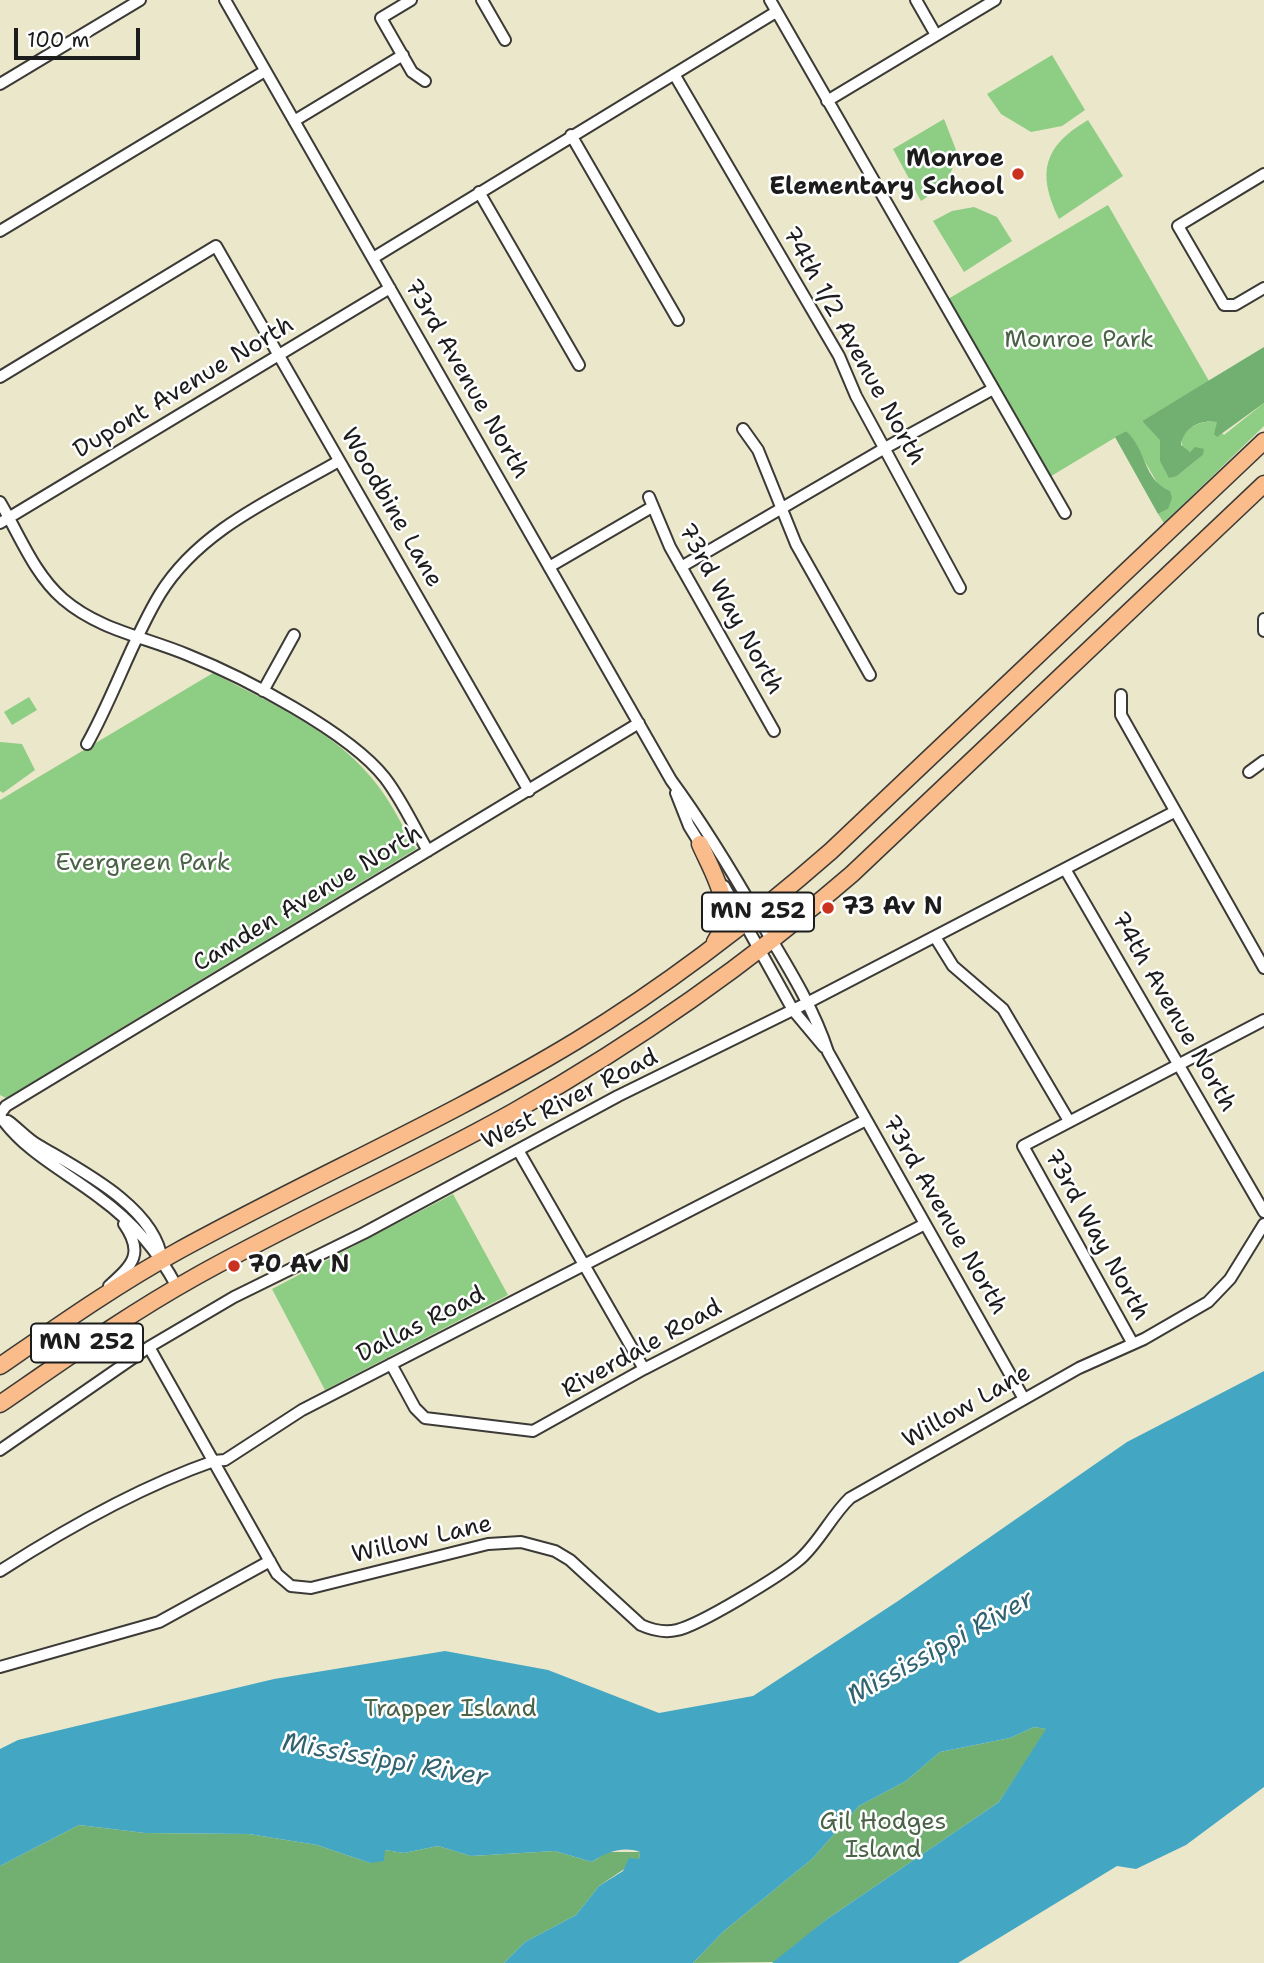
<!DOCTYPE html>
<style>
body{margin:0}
#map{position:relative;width:1264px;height:1963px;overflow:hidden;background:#ebe7cb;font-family:"Shantell Sans",sans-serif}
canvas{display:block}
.scale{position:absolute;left:14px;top:28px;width:126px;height:32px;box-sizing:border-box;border:4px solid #1c1c1c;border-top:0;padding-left:9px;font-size:21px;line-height:24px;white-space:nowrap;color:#1c1c1c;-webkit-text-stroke:5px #fff;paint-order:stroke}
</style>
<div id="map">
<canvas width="1264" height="1963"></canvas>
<div class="scale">100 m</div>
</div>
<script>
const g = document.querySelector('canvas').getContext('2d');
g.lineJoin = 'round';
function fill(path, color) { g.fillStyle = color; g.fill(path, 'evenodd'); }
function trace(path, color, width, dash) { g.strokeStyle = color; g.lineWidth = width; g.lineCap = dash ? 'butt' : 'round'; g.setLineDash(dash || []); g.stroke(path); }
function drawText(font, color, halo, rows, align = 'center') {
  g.font = font + ' "Shantell Sans",sans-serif'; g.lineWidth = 5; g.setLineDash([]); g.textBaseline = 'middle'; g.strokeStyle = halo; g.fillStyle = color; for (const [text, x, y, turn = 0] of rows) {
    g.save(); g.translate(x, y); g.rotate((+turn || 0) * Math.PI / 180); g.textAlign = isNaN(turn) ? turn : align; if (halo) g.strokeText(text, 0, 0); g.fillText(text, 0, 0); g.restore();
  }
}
const green = new Path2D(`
 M1052,55l33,55 -23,16 -31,6 -30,-18 -14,-20z
 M944,119l14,36 -12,29 -25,17 -28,-52z
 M1088,120l35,56 -64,43c-23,-47 -15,-73 29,-99z
 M1108,205l101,176 -67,40 18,18v22l17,15 26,-21 -19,-5c-10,-19 17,-31 33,-28v6l7,7 40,-32v23l-100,97 -6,-9 10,-5c-9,-28 -27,-53 -42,-78l-78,47 -100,-179z
 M974,207l23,10 15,24 -48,31 -31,-51 19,-10z
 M213,673c53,28 118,56 157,103 19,21 31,48 46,73l-410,249 -6,-3v-295z
 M29,697l8,13 -25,15 -8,-13z
 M0,742l22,2 13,26 -32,23 -3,-2z
 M453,1194l55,101 -183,95 -53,-101z`);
const forest = new Path2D(`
 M1264,347v56l-47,34 -3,-3 3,-12c-17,-3 -34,6 -36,23l9,7 5,-5 9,2 -1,6 -26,21 -8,2 -9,-17v-21l-18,-19z
 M1126,431c21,19 17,49 44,60l2,7 -4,11 -10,5 -43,-77z
 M1034,1727l13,2 -48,73 -172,117 -51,43 -83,1 31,-32 88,-72 47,-53 47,-25 34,-29 70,-14z
 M79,1825l66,8 104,1 68,11 53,18 15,-13 19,3 34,-7 33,10 84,-5 37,11 15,-10h33l-1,7 -40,27 -23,29 -51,27 -21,21h-504v-97z`);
const water = new Path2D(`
 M1264,1371v416l-78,58 -50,24 -19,-3 -159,97h-186l55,-44 172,-117 47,-73 -12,-2 -24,11 -70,14 -34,29 -47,25 -47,53 -88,72 -31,32h-189l21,-21 51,-27 23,-29 24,-15 6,-13 10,1 1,-7c-17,-6 -34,0 -48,10l-37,-11 -84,5 -33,-10 -34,7 -19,-3 -1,11 -14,2 -53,-18 -68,-11 -104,-1 -66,-8 -79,41v-117l18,-9 256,-61 171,-28 103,19 111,43 94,-17 145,-95 229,-159z`);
const minor = new Path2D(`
 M225,0l446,780c33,45 62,93 90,142 25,42 52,84 67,130l196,347
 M411,0l-30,18 31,54 13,9
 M482,0l23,40
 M770,0l295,513
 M916,0l20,35
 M674,74l165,282 17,40 104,192
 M0,84l140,-84
 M827,101l168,-101
 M294,121l109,-66
 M571,135l107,185
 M1264,174l-86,52 46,79h11l29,-17
 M479,192l100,173
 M0,231l265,-160
 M373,258l403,-246
 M0,377l216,-131 313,545
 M743,429l15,21 38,94 74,131
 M649,497l21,50 104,184
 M0,502c19,32 34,72 63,97 36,31 82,38 125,56 55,22 161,77 197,123 17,22 29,49 43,73
 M0,523l390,-235
 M549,567l103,-60
 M681,567l204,-119 108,-59
 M1264,619v12
 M263,691l31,-56
 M1121,695v20l143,253
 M87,744c27,-48 45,-104 73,-150 40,-65 115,-96 179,-133
 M1249,772l15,-11
 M676,793l13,33 13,21
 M1065,869l199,343
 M724,886l69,124 31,37
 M935,937l18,29 50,43 66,112
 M0,1114l6,-8 633,-383
 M0,1116c26,37 65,55 100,82 33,24 58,53 77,89
 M8,1121c10,7 19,18 30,24 42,25 117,62 124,115
 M518,1150l126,219
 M109,1286c23,-21 36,-32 15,-62
 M1133,1344l-110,-198 241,-126
 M149,1347l128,227 14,12 20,2 177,-44 33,-2 34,9 15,9 71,65c11,5 23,8 36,5 23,-5 103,-54 122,-70 20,-17 32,-44 51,-62l229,-130 65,-29 64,-37 22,-23 34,-55
 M391,1364l24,44 10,10 108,13 111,-62 281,-145
 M0,1450l149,-103 85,-50 130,-64 254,-137 189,-93 367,-191
 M0,1571c67,-43 139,-84 214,-110l11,-1 77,-50 564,-290
 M0,1667l159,-45 111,-61`);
const highway = new Path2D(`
 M700,844c14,32 37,65 15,98
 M0,1366c58,-40 116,-81 178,-115 131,-72 269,-132 398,-210 90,-55 175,-120 255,-190l433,-410
 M0,1404c64,-44 127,-89 195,-127 105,-59 215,-107 320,-166 120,-68 232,-146 337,-237l412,-390`);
const markers = [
 [1018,174,7,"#c8321e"],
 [828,908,7,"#c8321e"],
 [234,1266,7,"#c8321e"]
];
const shields = [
 [758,912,112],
 [87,1343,112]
];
const shieldNames = [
 ["MN 252",758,912],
 ["MN 252",87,1343]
];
const poiNames = [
 ["Monroe",1004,160,"right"],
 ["Elementary School",1004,188,"right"],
 ["73 Av N",842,908],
 ["70 Av N",248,1266]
];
const parkNames = [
 ["Monroe Park",1079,341],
 ["Evergreen Park",143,864],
 ["Trapper Island",450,1710],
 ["Gil Hodges",883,1823],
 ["Island",883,1851]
];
const streetNames = [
 ["74th 1/2 Avenue North",853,346,61],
 ["73rd Avenue North",466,379,60],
 ["Dupont Avenue North",184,388,-31],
 ["Woodbine Lane",391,508,60],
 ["73rd Way North",730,609,61],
 ["Camden Avenue North",308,899,-31],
 ["74th Avenue North",1173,1012,60],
 ["West River Road",570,1100,-27],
 ["73rd Avenue North",944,1215,60],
 ["73rd Way North",1096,1235,61],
 ["Dallas Road",421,1325,-27],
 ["Riverdale Road",642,1349,-29],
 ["Willow Lane",967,1407,-30],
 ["Willow Lane",422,1540,-13]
];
const waterNames = [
 ["Mississippi River",941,1648,-29],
 ["Mississippi River",385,1761,10]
];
fill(green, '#8ecd84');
fill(forest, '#72b072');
fill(water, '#43a7c3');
trace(minor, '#3b3a36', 14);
trace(highway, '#3b3a36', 19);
trace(minor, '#fff', 10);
trace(highway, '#f9bc8a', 16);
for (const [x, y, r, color] of markers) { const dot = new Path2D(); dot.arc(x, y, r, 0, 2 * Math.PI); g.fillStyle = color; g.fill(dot); trace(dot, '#fff', 2.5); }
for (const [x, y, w] of shields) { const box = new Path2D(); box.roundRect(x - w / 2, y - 19.5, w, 39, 5); g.fillStyle = '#fff'; g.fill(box); trace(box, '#1c1c1c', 2); }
drawText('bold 23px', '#1c1c1c', null, shieldNames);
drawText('bold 24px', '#1c1c1c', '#fff', poiNames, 'left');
drawText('24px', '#4a6346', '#fff', parkNames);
drawText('24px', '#1c1c1c', '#fff', streetNames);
drawText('italic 26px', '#306270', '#fff', waterNames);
</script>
